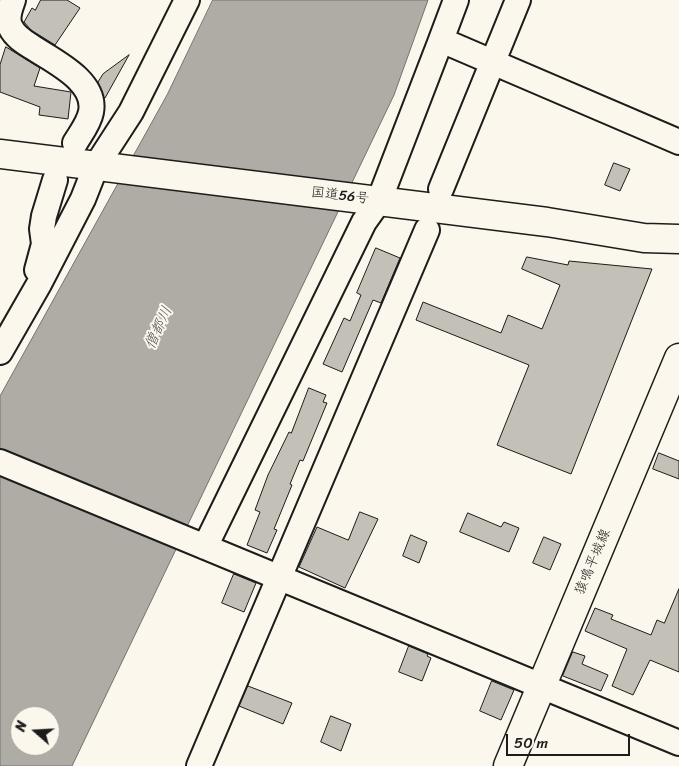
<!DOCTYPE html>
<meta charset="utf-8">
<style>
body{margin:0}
#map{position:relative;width:679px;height:766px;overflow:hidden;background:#fbf7ec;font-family:Sriracha,sans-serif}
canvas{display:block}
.north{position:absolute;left:10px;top:706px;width:50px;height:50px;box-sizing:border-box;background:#fbf7ec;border:1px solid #a29f99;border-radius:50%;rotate:289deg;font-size:14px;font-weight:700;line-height:20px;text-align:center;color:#1c1c1c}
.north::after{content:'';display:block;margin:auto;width:18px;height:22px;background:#1c1c1c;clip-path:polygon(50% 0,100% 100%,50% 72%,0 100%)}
.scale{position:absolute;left:506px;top:734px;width:124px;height:22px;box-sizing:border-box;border:2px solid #1c1c1c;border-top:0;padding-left:6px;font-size:15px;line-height:18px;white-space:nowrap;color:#1c1c1c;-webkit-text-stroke:4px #fbf7ec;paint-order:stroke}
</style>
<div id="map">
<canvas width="679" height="766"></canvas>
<div class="north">N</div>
<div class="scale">50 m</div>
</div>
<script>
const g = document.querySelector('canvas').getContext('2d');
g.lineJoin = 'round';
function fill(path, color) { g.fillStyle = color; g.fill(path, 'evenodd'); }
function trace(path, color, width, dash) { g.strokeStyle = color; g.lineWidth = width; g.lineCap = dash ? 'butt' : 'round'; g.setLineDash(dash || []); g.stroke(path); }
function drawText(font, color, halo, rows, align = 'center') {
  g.font = font + ' Sriracha,"Klee One",sans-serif'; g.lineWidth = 4; g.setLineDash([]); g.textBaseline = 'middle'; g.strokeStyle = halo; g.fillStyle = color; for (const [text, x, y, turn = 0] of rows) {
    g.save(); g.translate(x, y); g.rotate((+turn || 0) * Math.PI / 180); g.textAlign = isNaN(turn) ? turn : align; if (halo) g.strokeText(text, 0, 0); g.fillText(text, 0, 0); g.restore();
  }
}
const water = new Path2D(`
 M213,0h215l-34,95 -322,671h-72v-370l167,-301zM20,716h30v30h-30z`);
const building = new Path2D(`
 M41,0h26l13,8 -25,37 -24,-15 -7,-8 8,-14 3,2z
 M6,47l34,21 -6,18 37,6 -3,27 -29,-4 1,-8 -40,-15v-27z
 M129,55l-24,43h-1l-6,-16 5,-8z
 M614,163l16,6 -10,22 -15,-6z
 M376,248l24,10 -19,45 -8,-3 -31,72 -19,-8 21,-46 6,3 11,-26 -4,-2z
 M527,257l41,8 1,-4 83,8 -81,205 -74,-29 32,-80 -113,-45 7,-18 78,31 7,-18 34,14 18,-44 -38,-16z
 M309,388l17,7 -3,7 4,1 -24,58 -3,-1 -10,24 2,1 -18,44 3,1 -10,23 -20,-8 13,-33 -5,-2 13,-35 21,-43 2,1z
 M659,453l20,8v18l-26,-10z
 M360,512l18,7 -33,69 -46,-21 18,-40 31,13z
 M468,513l33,14 3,-5 15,6 -10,24 -49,-20z
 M411,535l16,7 -8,21 -16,-7z
 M544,537l17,7 -11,26 -17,-7z
 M234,574l22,9 -12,29 -22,-9z
 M679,589v83l-29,-12 -17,35 -21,-9 15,-37 -42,-18 10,-23 18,7 -2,4 40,16 6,-15 7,3z
 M409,646l19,8 -1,2 4,2 -9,23 -23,-9z
 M573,652l12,4 -3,8 26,11 -7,16 -38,-15z
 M492,681l22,9 -13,30 -21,-9z
 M248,686l44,17 -9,21 -44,-18z
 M331,716l20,8 -10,27 -20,-9z`);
const minor = new Path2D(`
 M13,0c-3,9 -7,17 -3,26 4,10 14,16 22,21 21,14 65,34 59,65 -2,11 -10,21 -16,31
 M456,0l-15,40 238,102
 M441,189l77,-189
 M37,270l7,-26 -2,-15 2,-13 11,-36
 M0,352l39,-68 44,-85 13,-33 35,-54 56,-112
 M0,462l679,281
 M205,547l159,-325 15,-21 62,-161
 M199,766l228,-536`);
const major = new Path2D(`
 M508,766l171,-408`);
const highway = new Path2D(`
 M0,154l547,68 97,16 35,1`);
const streetNames = [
 ["国道56号",340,196,7],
 ["猿鳴平城線",593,562,-67]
];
const waterNames = [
 ["僧都川",159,328,-65]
];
fill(water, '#afaca5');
trace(water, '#74726e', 1);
fill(building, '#c3c0b8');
trace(building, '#1c1c1c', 1);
trace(minor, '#1c1c1c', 28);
trace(major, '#1c1c1c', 31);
trace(highway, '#1c1c1c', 31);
trace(minor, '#fbf7ec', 24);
trace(major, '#fbf7ec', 28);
trace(highway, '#fbf7ec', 28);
drawText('14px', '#1c1c1c', '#fbf7ec', streetNames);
drawText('italic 15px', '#575653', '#fbf7ec', waterNames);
</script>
